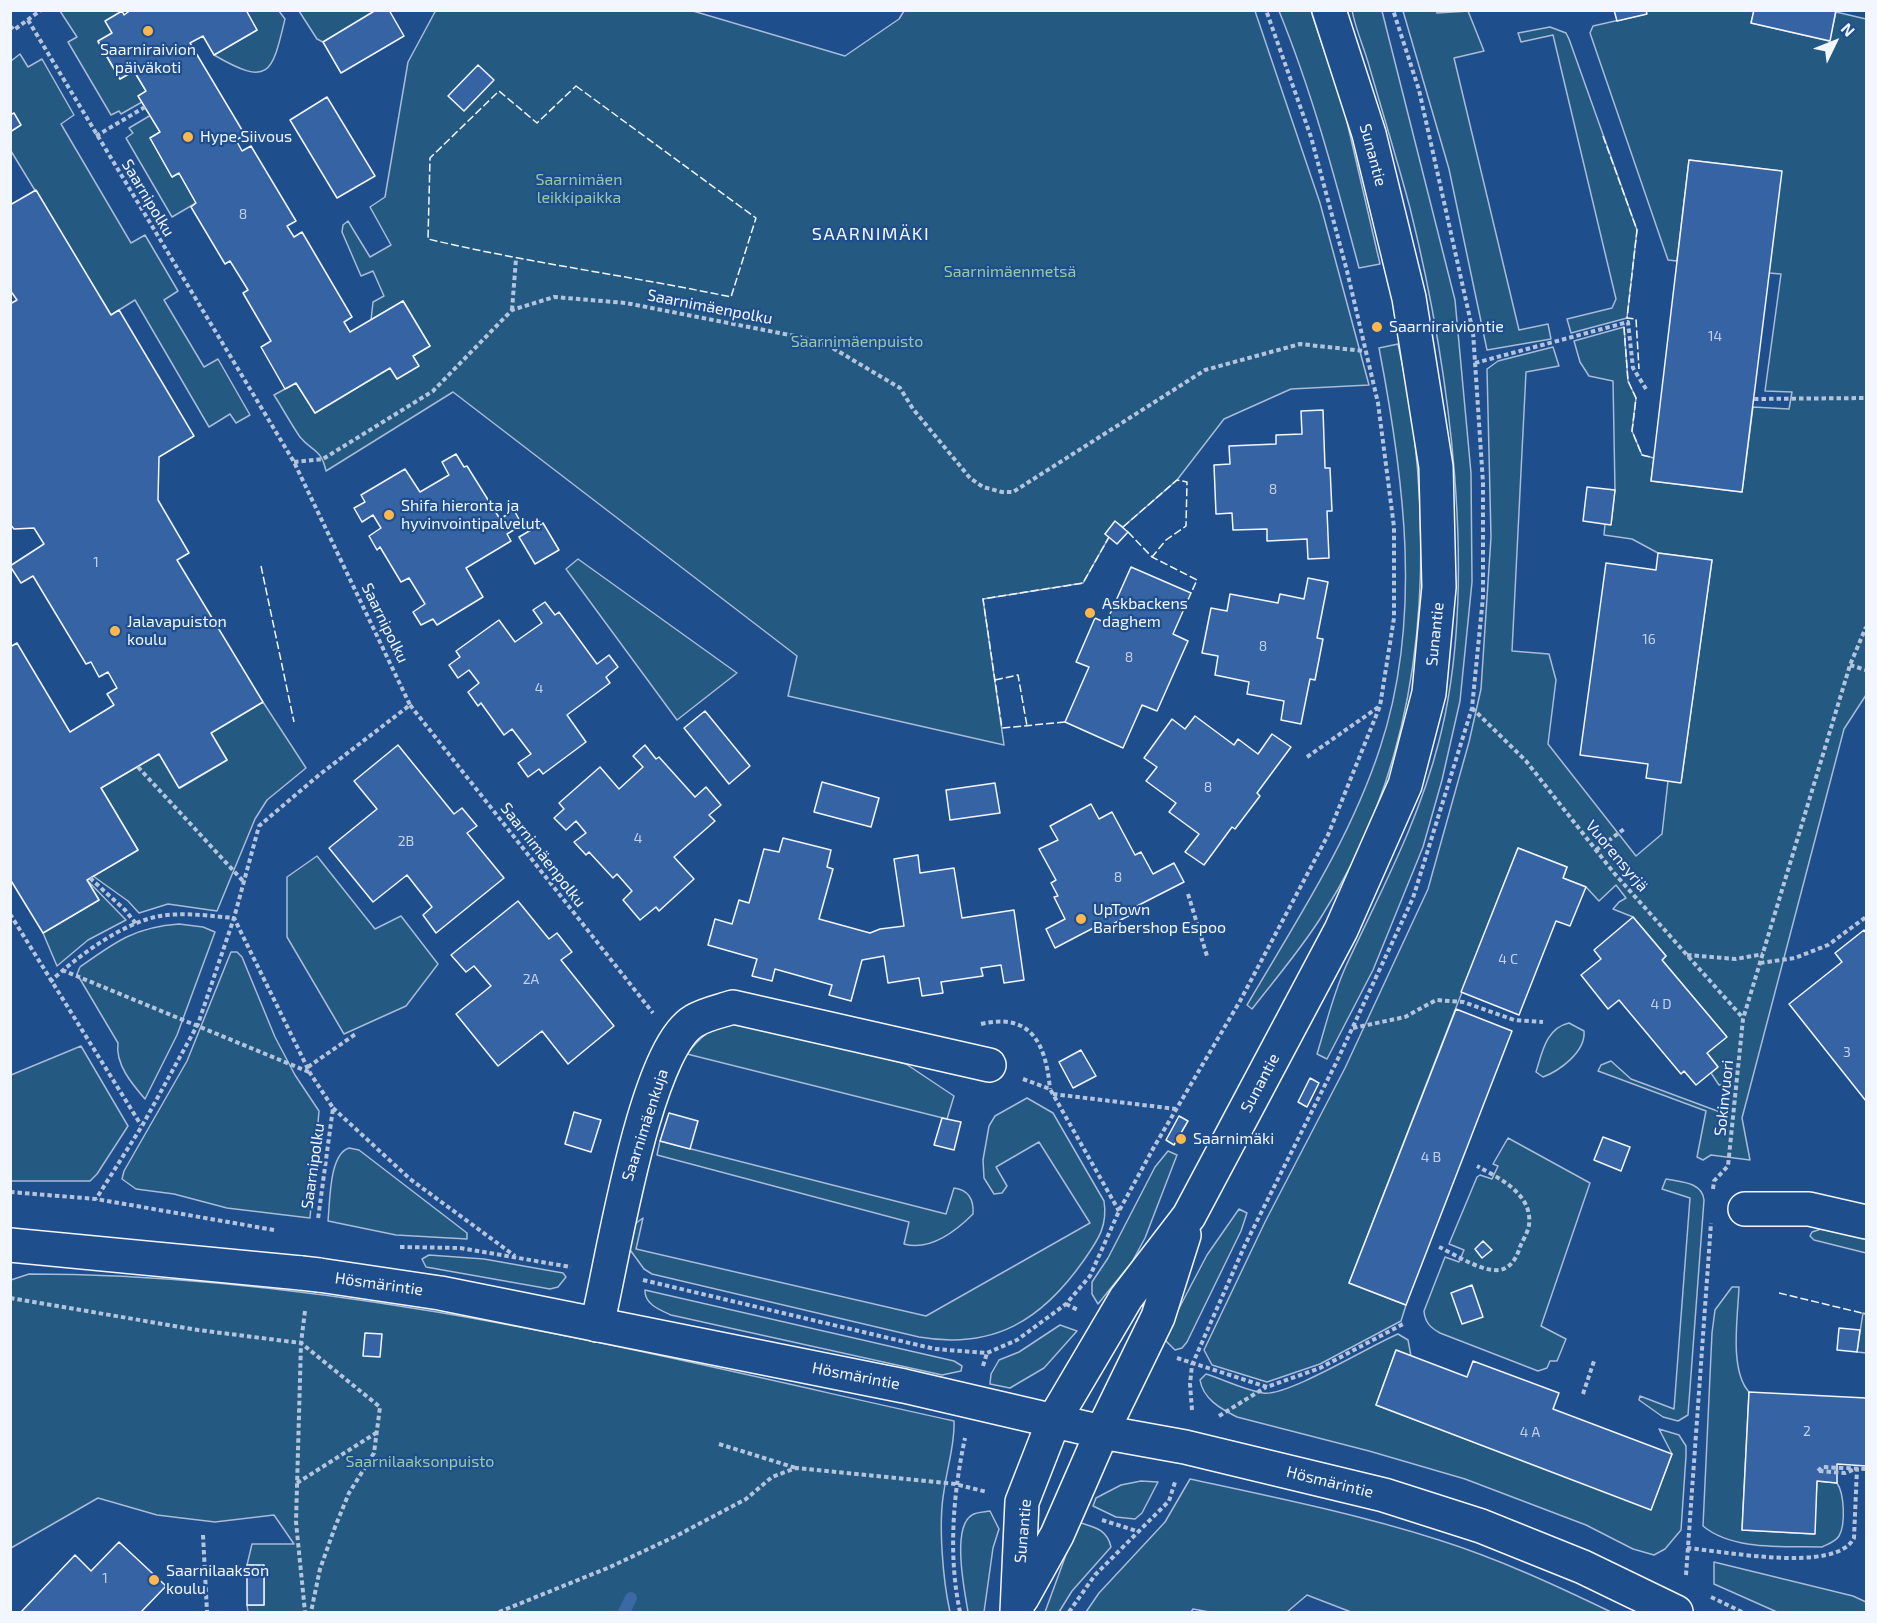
<!DOCTYPE html>
<meta charset="utf-8">
<style>
body{margin:0}
#map{position:relative;width:1877px;height:1623px;overflow:hidden;background:#1f4e8c;font-family:"Exo 2",sans-serif}
canvas{display:block}
.frame{position:absolute;inset:0;border:12px solid #f2f6ff;pointer-events:none}
.north{position:absolute;left:1805px;top:12px;width:60px;height:60px;-webkit-text-stroke:4px #1f4e8c;paint-order:stroke;rotate:47deg;font-size:16px;font-weight:700;line-height:24px;text-align:center;color:#f2f6ff}
.north::after{content:'';display:block;margin:auto;width:21px;height:27px;background:#f2f6ff;clip-path:polygon(50% 0,100% 100%,50% 72%,0 100%)}
</style>
<div id="map">
<canvas width="1877" height="1623"></canvas>
<div class="frame"></div>
<div class="north">N</div>
</div>
<script>
const g = document.querySelector('canvas').getContext('2d');
g.lineJoin = 'round';
function fill(path, color) { g.fillStyle = color; g.fill(path, 'evenodd'); }
function trace(path, color, width, dash) { g.strokeStyle = color; g.lineWidth = width; g.lineCap = dash ? 'butt' : 'round'; g.setLineDash(dash || []); g.stroke(path); }
function drawText(font, color, halo, rows, align = 'center') {
  g.font = font + ' "Exo 2",sans-serif'; g.lineWidth = 4.5; g.setLineDash([]); g.textBaseline = 'middle'; g.strokeStyle = halo; g.fillStyle = color; for (const [text, x, y, turn = 0] of rows) {
    g.save(); g.translate(x, y); g.rotate((+turn || 0) * Math.PI / 180); g.textAlign = isNaN(turn) ? turn : align; if (halo) g.strokeText(text, 0, 0); g.fillText(text, 0, 0); g.restore();
  }
}
const green = new Path2D(`
 M436,10l257,1 152,45 54,-37 5,-8h351l65,192 49,182 -78,4 -67,30 -47,61 -54,47 -8,-5 -10,12 4,3 -26,46 -100,16 21,146 -216,-49 9,-40 -344,-264 -127,79c-5,-23 -14,-19 -26,-34 -9,-13 -17,-28 -26,-42l22,-12 19,30 75,-45 7,11 16,-23 17,-10 -27,-45 -32,19 2,-18 11,-6 -11,-25 -12,5 -19,-44 1,-7 5,-4 22,36 21,-12 -21,-38 15,-10 23,-135z
 M1352,10l30,1 73,289 16,173 1,109 -12,119 -18,79 -19,67 -50,123 -46,89 -10,-5c9,-29 16,-60 29,-88 35,-76 72,-142 93,-225 41,-158 10,-376 -29,-533 -13,-49 -28,-97 -42,-146 -5,-17 -13,-34 -16,-52z
 M60,11h71l-7,4 -2,-3 -10,21 -14,9 22,37 14,-8 12,20 -4,11 -21,12 -2,-3 -8,4 -43,-73 9,-5z
 M246,11h33l6,8c-13,55 -16,68 -71,36l43,-25z
 M299,11h77l-53,31 -6,-3z
 M1279,11h32l34,102 35,151 -21,4c-23,-86 -46,-174 -80,-257z
 M1403,11h33l1,2 31,-2 16,40 -30,7 65,272 29,-6 3,15 -64,11 -38,-181z
 M1646,11h108l-3,12 78,18 7,-29 30,7v676l-22,34 -102,389 8,42 -39,-5 -8,5 -6,-3 9,-46 -108,-40 3,-6 10,-4 20,18 89,33 4,-28 -5,1 -8,-12 7,-6 -11,-14 19,-17 -64,-76 4,-4 -33,-39 -20,-8 6,-7 7,-4 -10,-13 -17,16 -13,-14 -23,-9 4,-11 -49,-19 -169,435 57,22 -5,16 -81,43 -53,18 -55,-17 -8,-15 61,-128 80,-154 83,-179 41,-147 12,-53 10,-152 -4,-168 11,-8 55,-14 6,19 -33,6 -14,279 37,3 7,26 -8,64 88,112 26,-22 6,-53 13,1 31,-222 -54,-7 -26,-14 -28,-4 1,-11h6l4,-34 -2,-109 -24,-5 -9,-14 -6,-21 50,-14 4,54 8,17 -4,33 10,24 12,3 -3,23 91,11 11,-85 36,2 3,-17 -27,-1 16,-117 -12,-1 12,-102 -92,-11 -12,101 -9,-1 -78,-227 3,-7 53,-12z
 M1550,27l16,6 3,6 68,191 -10,88 -56,15 -4,-14 45,-11 4,-9 -63,-264 -32,7 -3,-9z
 M20,54l8,13 14,-8 32,56 -13,9 70,119 14,-8 33,56 -14,9 40,67 14,-8 32,56 -14,8 -6,-9 -21,13 -74,-127 -24,15 -100,-164v-90z
 M151,115l9,17 -10,6 22,39 7,-4 17,30 -24,14 -46,-79 7,-5 -4,-5z
 M1398,344c6,29 13,59 16,89 19,167 1,337 -91,481 -20,33 -47,64 -71,95l-5,-4c48,-82 103,-165 133,-257 43,-129 24,-270 -1,-400z
 M578,559l159,114 -60,47 -111,-151z
 M263,702l43,66 -39,32 -12,19 -38,92 -49,-7 -29,9 -11,-12 -35,-25 45,-26 -37,-62 58,-34 21,34 47,-28 -16,-27z
 M317,856l58,73 26,-13 37,48 -32,42 -62,28 -57,-97v-60z
 M87,880l39,40 -38,20 -31,26 -14,-33 56,-33z
 M179,924l24,3 12,5 -38,103 -32,64c-13,-15 -30,-35 -27,-56l-41,-69 3,-7c35,-25 55,-40 99,-43z
 M231,952h6l5,5 33,80 20,38 24,36 -9,107 -83,-10 -53,-14 -38,-5 -14,-10 2,-8 63,-110z
 M732,1022l17,1 157,41 48,32 -7,23 -260,-65c13,-17 23,-26 45,-32z
 M1569,1023l15,8c2,21 -25,40 -41,46l-7,-5c6,-19 10,-44 33,-49z
 M81,1046l47,80 -31,48 -7,7h-79v-106z
 M1027,1098l26,15 51,88c4,25 -6,39 -20,59 -42,60 -90,90 -165,77l-267,-63 -8,-5 -16,-22 4,-21 11,-8 -7,31 290,67 164,-93 -51,-81 -43,25 11,19 -5,7 -8,1 -10,-16 -1,-18 6,-34 6,-10z
 M1508,1138l82,45 -49,143 25,13 -9,22h-7l-3,7 -9,3 -98,-38c-9,-5 -15,-10 -16,-22l21,-54 14,5 5,-12 -15,-6 28,-67 3,-2 12,4 6,-13 -5,-2z
 M660,1141l286,73 8,-26c15,2 20,12 19,26 -18,18 -44,37 -69,30l5,-22 -252,-67z
 M349,1148l10,2 108,83v6l-71,-4 -68,-14c2,-19 1,-67 21,-73z
 M1168,1151l9,4 -32,83 -13,24 -34,42 -6,-10v-12l16,-24 47,-91z
 M1666,1179c15,3 36,3 38,21l-16,215 -10,6 -15,-4 -24,-17 1,-4 34,13 16,-211 -28,-9z
 M1239,1209l8,4 -6,18 -54,111 -5,6 -7,2 -9,-9v-8l41,-78z
 M1821,1229l45,10v14l-52,-13 -4,-4 2,-4z
 M429,1255l55,4 79,14 3,4 -8,10 -8,2 -124,-22 -4,-8z
 M29,1274c314,0 620,80 925,147 1,24 -7,46 -10,70 -6,32 -1,90 6,121h-702l-1,-7h17v-39l-17,-1 5,-21h42l-20,-29 -59,7 -58,-7 -59,-17 -87,50v-268z
 M1732,1287h7c-1,29 -10,83 10,105l-7,138 72,4 3,-53 20,2c7,10 9,41 2,53 -4,6 -11,8 -17,11 -37,-1 -89,4 -119,-21l9,-193 3,-23z
 M645,1290l309,71 8,5 -1,5 -19,4 -271,-60c-11,-5 -27,-11 -26,-25z
 M1863,1313l3,1v39l-9,-1z
 M1060,1325l17,6 -33,37 -34,20 -20,-4 1,-10 8,-14 20,-8z
 M1398,1334l10,6 3,16 -15,-6 -20,55 275,104 21,-55 -13,-25 20,6 7,11v10l-5,74 -16,19 -11,6 -21,-6 -47,-24 -121,-46 -96,-28 -132,-34c-16,-8 -34,-18 -37,-37l6,-6c19,6 39,16 57,19 24,4 108,-48 135,-59z
 M1190,1479c84,18 167,35 249,61 60,19 116,45 172,72h-260l-44,-17 -20,17h-78l-16,-3 -2,3h-105l13,-19 66,-71z
 M1141,1481l17,1 -16,31 -7,6 -19,-2 -23,-11 3,-8 25,-13z
 M990,1511l9,18 -6,19 -9,64h-16c-3,-19 -17,-85 4,-97 4,-3 13,-3 18,-4z
 M1078,1522c16,5 29,7 33,25l-39,44 -13,21h-14z
 M1714,1562l139,34 13,6v10h-89l-63,-28z`);
const stream = new Path2D(`
 M624,1612l7,-14`);
const building = new Path2D(`
 M131,10h115l11,20 -43,25 -11,-19 -13,7 55,92 -9,5 6,11 9,-5 45,75 -9,5 7,11 8,-5 50,85 -8,5 6,10 53,-31 27,45 -17,10 6,10 -22,13 -7,-11 -75,45 -19,-30 -11,6 -24,-42 10,-6 -28,-48 5,-3 -18,-29 -5,3 -34,-57 5,-4 -17,-30 -7,4 -22,-39 10,-6 -22,-36 8,-5 -12,-20 -14,8 -22,-38 14,-8 -7,-12 17,-10 2,4z
 M376,10h13l15,26 -63,37 -18,-31z
 M1614,10h32l1,4 -30,7z
 M1754,10h82l-6,31 -79,-18z
 M478,65l16,15 -30,31 -16,-15z
 M327,97l48,79 -38,22 -47,-78z
 M14,113l7,12 -11,7v-17z
 M1689,160l93,11 -40,321 -91,-11z
 M36,190l75,125 8,-5 75,126 -35,21 -1,43 31,53 -12,7 86,142 -52,31 16,27 -48,28 -20,-34 -58,34 37,62 -51,30 12,20 -56,33 -33,-54v-232l7,-4 53,89 44,-27 -7,-11 10,-6 -9,-16 -9,5 -8,-15 -5,2 -53,-88 -12,7 -11,-17 34,-22 -10,-16 -20,1 -4,-5v-220l7,-4 -7,-10v-85z
 M1323,410l2,58h5l2,43h-5l2,47 -21,1 -1,-20 -40,2v-12l-34,1 -1,-17 -16,1 -2,-49 16,-1 -1,-18 47,-2v-9l26,-1 -1,-23z
 M456,454l8,13 3,-1 33,53 14,-9 8,15 -15,9 4,7 -45,27 17,29 -46,28 -4,-6 -12,6 -8,-13 12,-8 -16,-26 -8,4 -21,-35 -3,3 -8,-14 12,-8 -8,-13 -11,7 -8,-14 11,-6 -4,-7 44,-26 15,23 29,-17 -7,-13z
 M1587,487l28,3 -4,35 -28,-4z
 M1115,521l13,11 -11,12 -12,-10z
 M543,523l16,27 -24,14 -16,-27z
 M1658,553l54,7 -31,223 -35,-5 2,-14 -68,-9 26,-192 50,7z
 M1131,567l60,26 -18,41 15,7 -31,70 -15,-6 -19,43 -58,-26 24,-55 -13,-5 19,-44 11,5z
 M1308,578l20,4 -11,56 6,1 -8,41 -5,-1 -9,45 -20,-4 3,-19 -37,-7 2,-12 -34,-7 3,-19 -16,-3 9,-45 16,3 3,-17 48,9 2,-9 24,5z
 M545,602l10,13 4,-3 38,52 12,-9 9,12 -12,10 4,6 -43,32 19,27 -43,32 -4,-5 -11,8 -10,-14 13,-9 -19,-25 -8,6 -23,-32 -3,3 -10,-14 11,-9 -10,-13 -11,8 -9,-13 11,-8 -4,-6 43,-31 16,22 27,-19 -9,-13z
 M705,711l45,55 -21,18 -45,-56z
 M1195,716l39,29 4,-6 20,15 14,-20 19,13 -34,46 3,3 -25,33 -3,-2 -28,38 -19,-13 14,-18 -30,-22 7,-9 -30,-22 11,-14 -13,-9 28,-39 13,10z
 M398,745l56,69 8,-6 15,18 -10,7 37,45 -68,55 -13,-18 9,-8 -25,-32 -34,27 -44,-54 48,-39 -23,-28z
 M645,745l11,14 3,-2 36,40 11,-10 15,18 -12,10 6,6 -41,36 20,22 -35,32 -3,-4 -16,13 -17,-20 9,-9 -15,-17 -4,4 -24,-26 -3,3 -12,-13 12,-9 -10,-12 -10,9 -12,-12 10,-9 -5,-6 41,-36 19,22 24,-22 -10,-11z
 M822,782l57,16 -8,29 -57,-15z
 M995,783l5,30 -50,7 -4,-30z
 M1091,804l8,15 13,-7 23,43 6,-3 12,22 21,-11 10,19 -51,26 3,4 -35,18 -2,-5 -44,23 -9,-19 19,-10 -11,-22 4,-1 -7,-13 5,-3 -17,-31 19,-9 -8,-14z
 M783,838l48,12 -4,17 6,2 -14,50 51,14 10,-4 24,-3 -10,-67 24,-4 2,18 34,-5 8,50 52,-8 10,70 -20,3 -3,-18 -20,3 2,8 -42,6 2,11 -21,3 -3,-18 -31,5 -4,-27 -22,4 -11,41 -22,-6 3,-10 -57,-16 -3,12 -20,-5 5,-17 -49,-14 7,-26 17,5 7,-24 10,3 15,-54 15,3z
 M1518,848l49,19 -4,11 23,9 -16,39 -14,-5 -37,94 -58,-23z
 M518,901l31,38 8,-6 15,19 -11,8 53,66 -46,38 -26,-33 -44,35 -42,-52 35,-28 -17,-20 -8,6 -15,-17z
 M1633,917l33,39 -4,4 65,77 -20,16 11,14 -22,18 -12,-14 -3,3 -62,-74 -11,9 -27,-34 20,-16 -7,-9z
 M1864,930l2,3v168l-77,-97 53,-42 -7,-9z
 M1456,1009l56,22 -106,274 -57,-22z
 M1081,1050l15,26 -23,12 -14,-26z
 M1310,1078l9,5 -12,24 -9,-5z
 M574,1112l27,8 -10,32 -26,-8z
 M669,1113l29,8 -8,28 -30,-8z
 M1179,1116l9,5 -14,24 -8,-5z
 M942,1118l19,4 -7,28 -20,-5z
 M1603,1137l27,10 -9,24 -27,-11z
 M1483,1241l9,9 -10,8 -7,-9z
 M1472,1285l11,32 -21,7 -11,-31z
 M1839,1328l21,2 -3,22 -20,-2z
 M365,1333l17,1 -2,23 -17,-1z
 M1396,1350l71,27 6,-16 86,32 -6,16 119,45 -21,56 -275,-105z
 M1749,1392l117,6v68l-29,-2v19l-20,-2 -2,53 -73,-4z
 M119,1542l47,44 -25,26h-120l54,-57 16,16z
 M247,1565h17v40h-17z`);
const path = new Path2D(`
 M28,20l266,442 116,243 -91,70 -60,51 -25,92 76,155 23,35 -15,111
 M10,26l4,4 27,-20
 M96,136l49,-29
 M512,310l4,-51
 M1475,363l153,-41 5,46 13,21
 M1754,399l112,-1
 M294,462l29,-3 110,-68 79,-81 42,-13 72,6 174,34 31,10 69,41 13,21 57,69 13,9 19,5h11l192,-122 95,-26 64,7
 M1850,665l16,5
 M410,705l243,308
 M1472,708l54,53 88,112 129,145
 M1307,757l73,-51
 M138,767l105,114
 M1596,850l28,-21
 M90,878l35,32 12,15
 M1188,894l19,62
 M10,914l131,211
 M1687,955l49,4 27,-5
 M1760,963l35,-5 33,-13 38,-28
 M62,970l247,102
 M50,982c26,-25 74,-60 110,-66 25,-4 50,0 74,2l-36,106 -56,102 -46,73
 M981,1024c51,-12 65,21 69,65
 M1353,1028l52,-11 31,-17 27,2 51,18 29,2
 M308,1067l49,-34
 M1023,1079l27,10 69,122
 M1053,1094l123,15
 M333,1108l77,71 105,77
 M1713,1189l1,-8 14,-15 15,-147 107,-354 16,-38
 M10,1192l86,7 178,31
 M400,1247l60,1 111,19
 M1439,1247c17,8 42,25 61,23 11,-2 17,-13 20,-23 3,-7 8,-15 9,-22 4,-31 -30,-47 -52,-59
 M643,1280l292,69 52,4 30,-13 49,-36 24,-28 29,-65 35,-64 86,-146 88,-166 52,-129 14,-88v-91l-16,-124 -31,-132 -36,-134 -45,-127
 M10,1298l188,32 103,13 79,64 -6,46 -25,40 -14,34 -15,42 -9,43
 M1066,1304l12,6
 M305,1311l-4,32 -5,179 9,90
 M1177,1358l90,29 53,-19 83,-44
 M983,1366l4,-13
 M1583,1394l11,-33
 M1192,1410l-2,-26 2,-19 53,-120 91,-182 77,-165 59,-190 11,-111v-114l-10,-151 -54,-242 -26,-80
 M1219,1416l47,-29
 M719,1444l77,24
 M1818,1471l4,-4 44,2
 M1819,1471l26,2 10,-4
 M297,1483l79,-50
 M1102,1520l38,12
 M203,1535l4,77
 M1687,1548c36,3 149,26 167,-10l3,-70
 M1686,1575l25,-352
 M1711,1597l31,15
 M499,1612l111,-45 68,-32 68,-36 26,-22 24,-9 159,16 32,8
 M960,1612c-12,-56 -7,-118 5,-174
 M1069,1612l26,-37 74,-74 6,-19`);
const street = new Path2D(`
 M1745,1209h64l57,13
 M597,1325c15,-60 47,-275 97,-304 11,-7 27,-10 39,-14l256,58`);
const secondary = new Path2D(`
 M10,1245l291,28
 M319,1275l121,18 464,93 198,46 83,15 199,48 97,31 102,41 93,45
 M1022,1598l35,-63 45,-103 56,-115 26,-82
 M1017,1612l5,-110 32,-82 72,-122 63,-82 152,-286 64,-145 24,-92 10,-106 -3,-120 -27,-169 -40,-164 -40,-124`);
const secondaryBridge = new Path2D(`
 M301,1273l18,2`);
const fence = new Path2D(`
 M576,86l180,132 -25,79c-100,-21 -202,-34 -303,-58l2,-81 69,-67 38,32z
 M1603,136l34,94 -10,88 9,1 3,50
 M1624,327l4,54 8,17 -4,33 10,24 12,3
 M1123,527l54,-47 10,2 -1,44 -20,14 -14,17
 M1128,532l24,25 45,23 -6,13
 M261,566l33,156
 M995,680l23,-5 9,51
 M1065,722l-63,6 -19,-129 100,-16 26,-46
 M1779,1293l87,21`);
const markers = [
 [148,31,6,"#ffb74d"],
 [188,137,6,"#ffb74d"],
 [1377,327,6,"#ffb74d"],
 [389,515,6,"#ffb74d"],
 [1090,613,6,"#ffb74d"],
 [115,631,6,"#ffb74d"],
 [1081,919,6,"#ffb74d"],
 [1181,1139,6,"#ffb74d"],
 [154,1580,6,"#ffb74d"]
];
const numberNames = [
 ["8",243,214],
 ["14",1715,336],
 ["8",1273,489],
 ["1",96,562],
 ["16",1649,639],
 ["8",1263,646],
 ["8",1129,657],
 ["4",539,688],
 ["8",1208,787],
 ["4",638,838],
 ["2B",406,841],
 ["8",1118,877],
 ["4 C",1508,959],
 ["2A",531,979],
 ["4 D",1661,1004],
 ["3",1847,1052],
 ["4 B",1431,1157],
 ["2",1807,1431],
 ["4 A",1530,1432],
 ["1",105,1578]
];
const poiNames = [
 ["Saarniraivion",148,50,"center"],
 ["päiväkoti",148,68,"center"],
 ["Hype Siivous",200,137],
 ["Saarniraiviontie",1389,327],
 ["Shifa hieronta ja",401,506],
 ["hyvinvointipalvelut",401,524],
 ["Askbackens",1102,604],
 ["daghem",1102,622],
 ["Jalavapuiston",127,622],
 ["koulu",127,640],
 ["UpTown",1093,910],
 ["Barbershop Espoo",1093,928],
 ["Saarnimäki",1193,1139],
 ["Saarnilaakson",166,1571],
 ["koulu",166,1589]
];
const streetNames = [
 ["Sunantie",1373,155,75],
 ["Saarnipolku",148,198,59],
 ["Saarnimäenpolku",710,307,11],
 ["Saarnipolku",385,623,64],
 ["Sunantie",1435,634,-84],
 ["Saarnimäenpolku",543,855,52],
 ["Vuorensyrjä",1617,856,50],
 ["Sunantie",1260,1083,-62],
 ["Sokinvuori",1724,1098,-84],
 ["Saarnimäenkuja",645,1125,-72],
 ["Saarnipolku",313,1166,-82],
 ["Hösmärintie",379,1284,8],
 ["Hösmärintie",856,1376,11],
 ["Hösmärintie",1330,1482,14],
 ["Sunantie",1023,1531,-85]
];
const parkNames = [
 ["Saarnimäen",579,180],
 ["leikkipaikka",579,198],
 ["Saarnimäenmetsä",1010,272],
 ["Saarnimäenpuisto",857,342],
 ["Saarnilaaksonpuisto",420,1462]
];
const neighbourhoodNames = [
 ["SAARNIMÄKI",871,234]
];
fill(green, '#245a82');
trace(green, '#a8bbd7', 1.5);
trace(stream, '#3b69a3', 12);
fill(building, '#3563a3');
trace(building, '#f2f6ff', 1.5);
trace(street, '#f2f6ff', 36);
trace(secondary, '#f2f6ff', 36);
trace(path, '#b3c4dc', 4, [4.5, 3]);
trace(street, '#1f4e8c', 33);
trace(secondary, '#1f4e8c', 33);
trace(secondaryBridge, '#f2f6ff', 36, []);
trace(secondaryBridge, '#1f4e8c', 33);
trace(fence, '#f2f6ff', 1.5, [8, 3]);
for (const [x, y, r, color] of markers) { const dot = new Path2D(); dot.arc(x, y, r, 0, 2 * Math.PI); g.fillStyle = color; g.fill(dot); trace(dot, '#1f4e8c', 2); }
drawText('14px', '#c3d1e8', null, numberNames);
drawText('16px', '#f2f6ff', '#1f4e8c', poiNames, 'left');
drawText('16px', '#f2f6ff', '#1f4e8c', streetNames);
drawText('16px', '#97c8a6', '#1f4e8c', parkNames);
g.letterSpacing = '1.5px';
drawText('18px', '#f2f6ff', '#1f4e8c', neighbourhoodNames);
g.letterSpacing = '0px';
</script>
